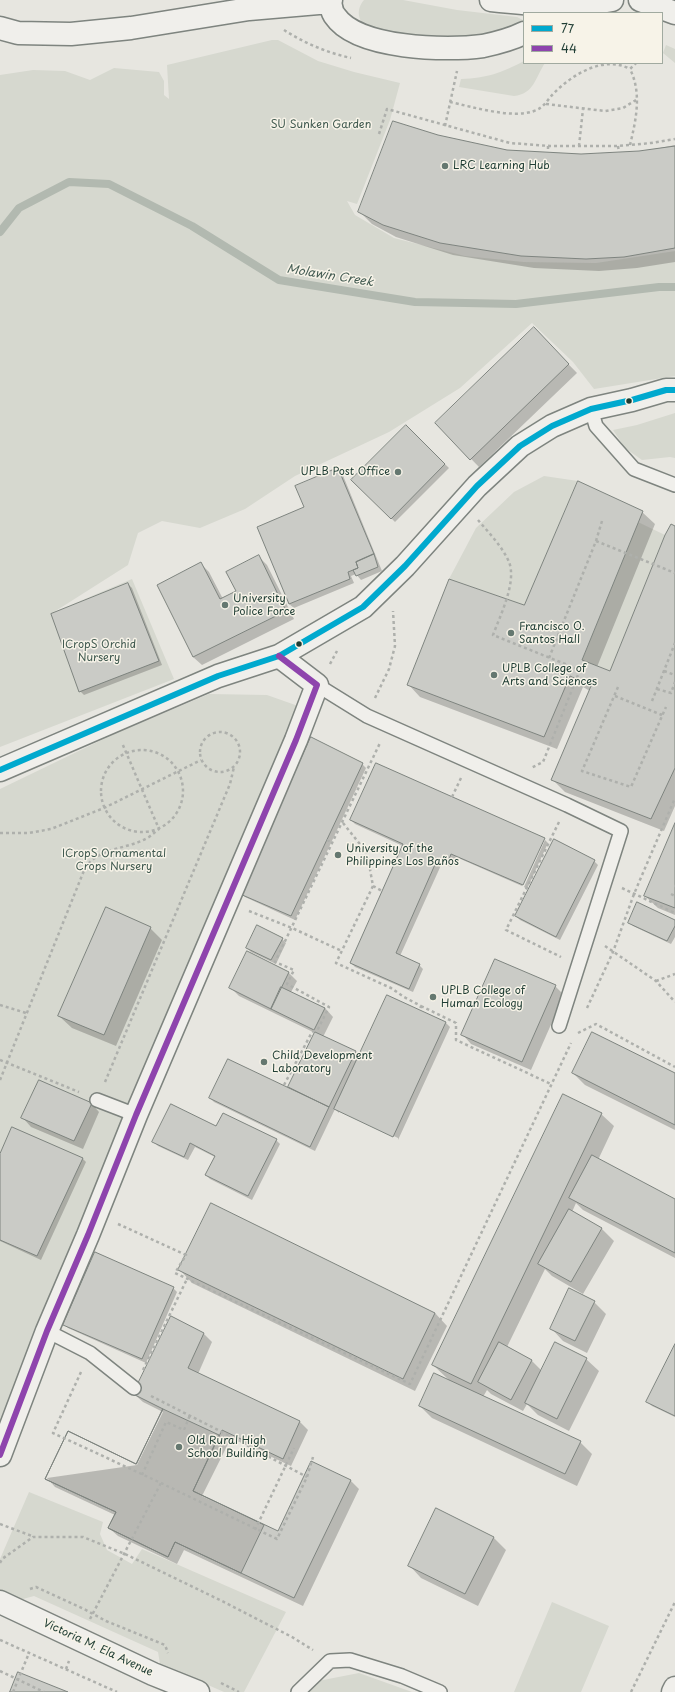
<!DOCTYPE html>
<meta charset="utf-8">
<style>
body{margin:0}
#map{position:relative;width:675px;height:1692px;overflow:hidden;background:#e7e6e0;font-family:"Playpen Sans",sans-serif}
canvas{display:block}
.legend{position:absolute;left:523px;top:12px;width:140px;height:52px;box-sizing:border-box;background:#f7f3e8;border:1px solid #a1aaa0;margin:0;padding:5px 7px;list-style:none;font-size:12px;color:#1f3d34}
.legend li{display:flex;align-items:center;gap:8px;height:20px}
.legend b{width:20px;border:1px solid #a1aaa0}
</style>
<div id="map">
<canvas width="675" height="1692"></canvas>
<ul class="legend">
<li><b style="height:5px;background:#00a9ce"></b>77</li>
<li><b style="height:5px;background:#8e44ad"></b>44</li>
</ul>
</div>
<script>
const g = document.querySelector('canvas').getContext('2d');
g.lineJoin = 'round';
function fill(path, color) { g.fillStyle = color; g.fill(path, 'evenodd'); }
function trace(path, color, width, dash) { g.strokeStyle = color; g.lineWidth = width; g.lineCap = dash ? 'butt' : 'round'; g.setLineDash(dash || []); g.stroke(path); }
function drawText(font, color, halo, rows, align = 'center') {
  g.font = font + ' "Playpen Sans",sans-serif'; g.lineWidth = 3; g.setLineDash([]); g.textBaseline = 'middle'; g.strokeStyle = halo; g.fillStyle = color; for (const [text, x, y, turn = 0] of rows) {
    g.save(); g.translate(x, y); g.rotate((+turn || 0) * Math.PI / 180); g.textAlign = isNaN(turn) ? turn : align; if (halo) g.strokeText(text, 0, 0); g.fillText(text, 0, 0); g.restore();
  }
}
const green = new Path2D(`
 M364,0h39l54,10 60,7 6,3 1,4c-13,4 -26,9 -38,12 -6,1 -13,1 -19,1 -28,1 -55,-1 -83,-6 -5,-1 -11,-2 -15,-3 -12,-6 -13,-19 -5,-28z
 M272,40h6l40,21 36,11 46,11 -10,37 -33,84 -10,-3 8,14 39,23 71,18 59,6 72,1 79,-12v125l-81,13 -21,-27 -41,-39 -72,65 -71,44 -94,44 -50,33 -45,19 -38,-7 -24,12 -10,32 -74,47 78,-33 42,100 -174,68v-672l33,-5 32,1 25,9 24,-12 45,4 5,9v14l5,4 -2,-34z
 M666,45l9,4v14l-12,-10z
 M524,61v2h21c-10,15 -11,31 -31,33l-55,-9 2,-8c26,-1 40,-6 63,-18z
 M675,413v45l-5,-1 -28,3 -17,-12 -12,-18 24,-5z
 M544,476l34,5 -54,124 -75,-26 27,-51 38,-36z
 M638,522l27,13 -55,136 -28,-11z
 M209,694l58,1 34,12 -301,734v-652l116,-56z
 M29,1492l74,30 -3,12 7,16 25,14 10,-15 144,63 -42,80h-20l-64,-28 -2,-12 -124,-56 -22,6 -12,-5v-38z
 M552,1602l57,24 -28,66h-67z
 M359,1673l53,19h-107l13,-11z`);
const shadow = new Path2D(`
 M438,136l69,15 74,4 58,-3 36,-7v117l-38,6 -38,3 -65,-3 -81,-13 -57,-18 -24,-13 -12,-12z
 M534,329l43,44 -98,94 -43,-44z
 M406,426l43,42 -54,54 -42,-42z
 M338,469l4,4 40,98 -21,9 -5,-6 -5,2 3,7 -60,25 -5,-4 16,-97z
 M642,512l13,12 -58,143 14,5 64,-145v279l-11,25 -99,-39 -13,-13 38,-88 -7,-4 -26,62 -137,-52 -12,-13 117,-78z
 M259,557l8,8 27,54 -92,46 -9,-8 -35,-72 43,-21 8,8 14,27 14,-7z
 M128,584l4,4 30,77 -78,30 -4,-4z
 M362,764l4,4 -71,152 -50,-23 -4,-4z
 M351,820l192,19 -21,47 -66,-29 -5,10 -9,-4 -42,93 19,9 4,4 -10,23 -58,-25 -4,-4 52,-117 -48,-22z
 M675,825v90l-17,-7 -13,-12z
 M545,840l3,3 -21,46 -3,-2z
 M594,861l4,4 -38,75 -40,-20 -4,-4z
 M675,921v16l-4,7 -38,-18 -4,-4z
 M150,928l12,12 -46,106 -44,-18 -13,-12z
 M282,939l4,4 -10,21 -25,-12 -4,-4z
 M288,972l9,9 -6,11 34,16 8,9 -10,20 33,15 4,4 28,-60 58,27 4,4 -52,113 -59,-27 59,27v-2l-59,-28v3l-4,-4 -20,42 -101,-49 -4,-4 78,-9 27,-56 -76,-37 -8,-8z
 M555,986l9,9 -33,75 -60,-26 -8,-9z
 M573,1073l102,1v56l-90,-45z
 M91,1103l8,9 -16,37 -52,-22 -8,-9z
 M601,1114l13,12 -16,34 77,40v58l-92,-48 -7,-7 -4,9 29,16 13,13 -31,53 -31,-18 -7,-7 -38,78 24,13 11,11 44,-12 13,12 -30,60 -31,-16 -11,-11 -4,7 -32,-17 -4,-4 -4,7 97,45 12,12 -15,32 -145,-68 -12,-12 29,-26 -16,-15z
 M276,1140l4,4 -28,56 -42,-21 -4,-4 9,-18 -20,-10 -7,13 -30,-14 -5,-5z
 M0,1156l82,2 4,4 -45,98 -41,-19z
 M180,1270l255,43 12,13 -32,65 -223,-108z
 M173,1288l4,4 -31,71 -78,-35 -4,-4z
 M594,1302l12,12 -19,39 -24,-12 -12,-13z
 M171,1318l33,16 8,8 -14,32 102,48 8,8 -17,36 -60,-28 -29,58 76,36 72,-52 9,9 -56,117 -119,-56 -7,14 -59,-28 -9,-8 6,-13 -60,-28 -8,-9 90,-13 26,-53 -20,-10 -9,-8z
 M675,1347v70l-23,-11 -4,-4z
 M437,1510l57,28 12,12 -28,56 -57,-28 -12,-13z`);
const stream = new Path2D(`
 M0,232l19,-24 50,-26 40,2 83,42 87,54 136,22 101,2 143,-17h16`);
const building = new Path2D(`
 M393,121l45,14 69,15 74,4 58,-3 36,-5v102l-51,9 -38,2 -65,-3 -81,-13 -57,-18 -25,-13z
 M534,327l35,37 -99,96 -35,-37z
 M406,425l39,39 -54,55 -40,-39z
 M338,468l36,86 -18,8 2,6 -10,4 2,7 -61,25 -32,-77 47,-20 -9,-21z
 M578,481l65,30 -61,149 28,11 55,-136 6,-11 4,2v242l-24,51 -100,-39 40,-94 -21,-10 -26,61 -137,-52 42,-106 75,26z
 M374,554l4,13 -22,9 -3,-6 5,-2 -2,-6z
 M259,555l27,56 -93,46 -36,-72 44,-23 19,37 16,-8 -10,-19z
 M128,583l31,78 -80,31 -28,-78z
 M311,737l52,26 -72,153 -51,-22z
 M376,763l169,75 -22,47 -72,-31 -4,10 -10,-4 -41,93 24,11 -11,25 -59,-26 53,-119 -53,-24z
 M675,823v85l-31,-12z
 M554,839l41,21 -39,77 -41,-21z
 M637,902l38,18v6l-8,15 -39,-18z
 M106,907l45,20 -47,108 -46,-19z
 M257,925l26,13 -12,22 -25,-12z
 M247,951l42,21 -18,37 -42,-21z
 M495,959l61,26 -34,77 -61,-27z
 M281,987l44,21 -11,22 -43,-21z
 M387,995l59,27 -53,115 -59,-28z
 M315,1032l41,19 -27,56 -41,-20z
 M592,1032l83,41v52l-103,-52z
 M228,1059l101,48 -19,40 -101,-49z
 M39,1080l53,23 -18,38 -53,-23z
 M563,1094l39,19 -131,271 -39,-19z
 M171,1104l45,22 7,-13 54,26 -29,57 -43,-21 10,-19 -25,-13 -6,14 -32,-15z
 M12,1127l71,31 -46,98 -37,-16v-86z
 M592,1155l83,44v54l-106,-55z
 M211,1203l224,110 -32,66 -225,-109z
 M569,1209l33,19 -31,54 -33,-18z
 M95,1252l79,35 -32,72 -79,-34z
 M569,1288l26,13 -20,40 -25,-12z
 M171,1316l33,17 -16,35 112,53 -17,38 -61,-29 -29,61 85,40 33,-70 40,19 -57,118 -119,-56 -7,15 -35,-17 -25,-12 8,-16 -71,-33 23,-48 68,33 27,-55 -30,-15z
 M499,1342l33,18 -21,40 -33,-18z
 M555,1342l32,16 -30,61 -32,-16z
 M675,1344v72l-29,-14z
 M434,1373l147,68 -16,33 -146,-68z
 M163,1409l56,26 -26,56 71,34 -23,48 -66,-31 -7,15 -60,-29 8,-16 -71,-33 23,-48 68,33z
 M436,1508l58,29 -29,57 -57,-28z
 M18,1672l50,20h-58z`);
const path = new Path2D(`
 M284,30c20,13 44,23 67,28
 M450,102c23,5 62,17 84,9 10,-3 13,-11 20,-18 19,-19 50,-38 76,-24
 M546,104l59,7 18,-3 13,-8
 M445,126l12,-55
 M379,134l8,-25 123,34 40,3h68l33,-3 24,-4
 M630,145c6,-25 12,-52 0,-76l6,-6
 M548,146v6
 M579,146l4,-37
 M618,146l1,6
 M478,520c11,13 24,26 31,42 8,20 -9,54 -16,73l87,35 -37,92 -12,6
 M596,541l79,32
 M549,658l47,-117 6,-20
 M330,664l7,-13
 M664,671l11,4
 M618,687l-36,84 49,16 35,-80
 M657,689l14,4 4,-11
 M615,696l47,19
 M375,698l14,-29 6,-23 -2,-35
 M652,701l23,-58
 M200 752a20 20 0 1 1 40 0a20 20 0 1 1-40 0Z
 M101 791a41 41 0 1 1 82 0a41 41 0 1 1-82 0Z
 M452,797l9,-19
 M559,822l-53,108 55,27
 M343,823l24,30 6,33 -37,77 55,25 13,9 17,9 -1,4
 M0,833h29l22,-4 53,-21 97,-48
 M327,840l6,3
 M373,886l9,5
 M674,886h1
 M622,888l53,25
 M671,894l4,2
 M249,911l43,17 50,23
 M605,946l51,35 19,21
 M656,981l19,-7
 M0,1005l26,8
 M421,1006l35,17v17l95,44
 M587,1008l26,-56 21,-58 41,-96
 M578,1033l18,-9 79,43
 M0,1060l79,32
 M0,1080l85,-212c15,-22 43,-18 64,-31 4,-3 7,-6 10,-8l-37,-86
 M105,1082l125,-298 4,-17
 M284,1085l28,-53 6,-3 11,-22 -42,-23 7,-14 -19,-8 105,-219
 M118,1224l68,31 -11,18 235,111 161,-341
 M143,1370l44,-91
 M81,1372l-28,61 108,50 116,56 30,-62 6,-20
 M151,1396l71,36 85,45
 M142,1475l24,-53 18,8 6,-15
 M0,1524l32,12
 M255,1530l39,-82
 M0,1563l2,-4 31,-22h50l42,17 97,47 70,36 21,13
 M30,1589l6,-2 48,22 22,12 59,24 3,8
 M90,1619l71,-136
 M0,1640l117,52
 M66,1669l3,-8
 M0,1671l44,21
 M221,1683l18,9
 M13,1692l16,-39
 M631,1692l44,-90`);
const service = new Path2D(`
 M591,409l5,17 38,43 41,16
 M317,685l50,31 200,89 54,26 -62,195
 M97,1100l39,15
 M47,1331l43,22 44,35
 M298,1692l32,-31 20,-1 52,16 38,16`);
const minor = new Path2D(`
 M331,0l-1,2c1,4 2,11 5,14 22,33 112,35 148,30 14,-3 29,-7 41,-13
 M491,0c38,4 83,8 121,0
 M640,0l35,13
 M0,28l18,5 53,1 60,-6 118,-19 81,-7
 M0,770l218,-94 61,-20 84,-49 42,-41 72,-80 43,-40 32,-20 39,-17 41,-9 34,-10h9
 M0,1455l47,-124 41,-96 48,-120 160,-375 21,-55 -38,-29`);
const tertiary = new Path2D(`
 M673,1692l2,-4`);
const secondary = new Path2D(`
 M0,1602l153,72 45,18`);
const bus1 = new Path2D(`
 M0,770l218,-94 61,-20 84,-49 42,-41 72,-80 43,-40 32,-20 39,-17 41,-9 34,-10h9`);
const bus2 = new Path2D(`
 M0,1455l47,-124 41,-96 48,-120 160,-375 21,-55 -38,-29`);
const markers = [
 [445,166,4,"#657870"],
 [629,401,3.5,"#1f3d34"],
 [398,472,4,"#657870"],
 [225,605,4,"#657870"],
 [511,633,4,"#657870"],
 [299,644,3.5,"#1f3d34"],
 [494,675,4,"#657870"],
 [338,855,4,"#657870"],
 [433,997,4,"#657870"],
 [264,1062,4,"#657870"],
 [179,1447,4,"#657870"]
];
const parkNames = [
 ["SU Sunken Garden",321,125],
 ["ICropS Orchid",99,645],
 ["Nursery",99,658],
 ["ICropS Ornamental",114,854],
 ["Crops Nursery",114,867]
];
const poiNames = [
 ["LRC Learning Hub",453,166],
 ["UPLB Post Office",390,472,"right"],
 ["University",233,599],
 ["Police Force",233,612],
 ["Francisco O.",519,627],
 ["Santos Hall",519,640],
 ["UPLB College of",502,669],
 ["Arts and Sciences",502,682],
 ["University of the",346,849],
 ["Philippines Los Baños",346,862],
 ["UPLB College of",441,991],
 ["Human Ecology",441,1004],
 ["Child Development",272,1056],
 ["Laboratory",272,1069],
 ["Old Rural High",187,1441],
 ["School Building",187,1454]
];
const streetNames = [
 ["Victoria M. Ela Avenue",98,1648,25]
];
const waterNames = [
 ["Molawin Creek",330,276,9]
];
fill(green, '#d6d8cf');
fill(shadow, '#0003');
trace(stream, '#b2b9b0', 8);
fill(building, '#cacbc6');
trace(building, '#7e847f', 1);
trace(service, '#7e847f', 16);
trace(minor, '#7e847f', 25);
trace(tertiary, '#7e847f', 25);
trace(secondary, '#7e847f', 25);
trace(path, '#aeb0ac', 2.5, [3, 3]);
trace(service, '#f0efeb', 13);
trace(minor, '#f0efeb', 22);
trace(tertiary, '#f0efeb', 22);
trace(secondary, '#f0efeb', 22);
trace(bus1, '#00a9ce', 6);
trace(bus2, '#8e44ad', 6);
for (const [x, y, r, color] of markers) { const dot = new Path2D(); dot.arc(x, y, r, 0, 2 * Math.PI); g.fillStyle = color; g.fill(dot); trace(dot, '#f7f3e8', 1.5); }
drawText('11px', '#415a50', '#f7f3e8', parkNames);
drawText('11px', '#1f3d34', '#f7f3e8', poiNames, 'left');
drawText('11px', '#1f3d34', '#f7f3e8', streetNames);
drawText('italic 12px', '#445c53', '#f7f3e8', waterNames);
</script>
